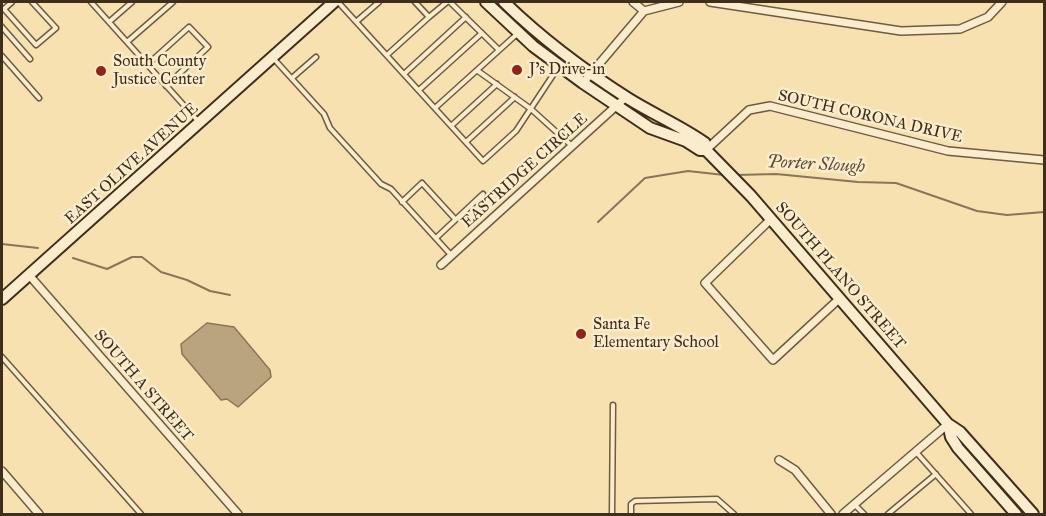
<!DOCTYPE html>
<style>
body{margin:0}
#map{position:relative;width:1046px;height:516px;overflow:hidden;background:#f7e1b1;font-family:"IM FELL Great Primer",serif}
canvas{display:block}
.frame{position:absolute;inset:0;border:3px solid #402e1c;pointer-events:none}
</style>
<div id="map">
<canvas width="1046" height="516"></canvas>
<div class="frame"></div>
</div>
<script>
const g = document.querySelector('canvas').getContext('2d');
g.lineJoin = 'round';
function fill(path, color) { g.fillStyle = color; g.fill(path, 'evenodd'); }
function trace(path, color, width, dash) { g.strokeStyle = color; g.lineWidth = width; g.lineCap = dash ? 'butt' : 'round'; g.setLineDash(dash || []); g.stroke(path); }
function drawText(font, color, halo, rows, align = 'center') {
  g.font = font + ' "IM FELL Great Primer",serif'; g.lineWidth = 5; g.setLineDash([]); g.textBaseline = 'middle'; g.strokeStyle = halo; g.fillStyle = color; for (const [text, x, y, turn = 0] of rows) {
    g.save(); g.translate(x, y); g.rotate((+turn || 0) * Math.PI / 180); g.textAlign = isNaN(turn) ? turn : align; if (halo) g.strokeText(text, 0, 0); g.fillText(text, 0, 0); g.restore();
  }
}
const water = new Path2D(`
 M207,323l27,4 36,43 1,7 -33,30 -11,-8 -6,1 -39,-46 -1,-10z`);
const stream = new Path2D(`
 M736,175l40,-1 82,8 38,1 81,28 30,4 37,-3
 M598,222l47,-44 43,-7 36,4
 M2,244l36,4
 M73,258l34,11 25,-12h10l19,15 26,8 23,11 20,4`);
const lane = new Path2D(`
 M12,2l-8,7 32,36 20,-17 -24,-26
 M91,2l107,119
 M338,2l145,159 33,-30 43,-65
 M415,2l14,15 18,-15
 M450,2l49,48
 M357,21l22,-19
 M109,22l23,-20
 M2,27l28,32
 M127,42l46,-40
 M387,55l42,-38
 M2,56l37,42
 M274,59l50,55 6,14 51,56 10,5 60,66
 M147,65l42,-38 19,20 -42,39
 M478,71l53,38 41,37
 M404,74l62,-57
 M292,78l24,-21
 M419,90l63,-57
 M435,108l82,-74
 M451,126l46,-42
 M466,142l49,-45
 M402,202l20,-19 33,36
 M436,238l47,-44
 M2,357l139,157
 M916,452l55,62
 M855,505l9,9
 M612,514l1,-109
 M631,514v-10l4,-3 82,-2 17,15
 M888,514l48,-40`);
const street = new Path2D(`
 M633,2l11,9
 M710,2l191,29 59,-2 28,-12 14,-15
 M583,83l61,-72 35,-9
 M706,150l43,-40 21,-4 178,45 96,9
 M770,220l-65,63 68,77 67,-62
 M441,265l185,-168
 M29,275l209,239
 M779,460l16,10 36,44
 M2,471l37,43
 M843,514l105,-90`);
const secondary = new Path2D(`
 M486,2l47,44 50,37 67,45 36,13 14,9h6
 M504,2c37,36 81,69 125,97 24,15 52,27 76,44l1,7 45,46 197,228 12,8 73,82
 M2,299l332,-297
 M948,424l3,13 7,11 58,66`);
const markers = [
 [517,70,6,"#8f2418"],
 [101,71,6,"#8f2418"],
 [581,334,6,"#8f2418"]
];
const poiNames = [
 ["South County",113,62],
 ["Justice Center",113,80],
 ["J's Drive-in",529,70],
 ["Santa Fe",593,325],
 ["Elementary School",593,343]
];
const streetNames = [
 ["SOUTH CORONA DRIVE",870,117,13],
 ["EAST OLIVE AVENUE",132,164,-42],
 ["EASTRIDGE CIRCLE",525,171,-42],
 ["SOUTH PLANO STREET",840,276,49],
 ["SOUTH A STREET",143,386,49]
];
const waterNames = [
 ["Porter Slough",816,165,3]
];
fill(water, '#b9a47e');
trace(water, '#897557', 1.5);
trace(stream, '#897557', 2);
trace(lane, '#6e5b41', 7);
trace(street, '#6e5b41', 10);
trace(secondary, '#402e1c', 14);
trace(lane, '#faeccc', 4);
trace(street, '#faeccc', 7);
trace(secondary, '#faeccc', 10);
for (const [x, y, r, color] of markers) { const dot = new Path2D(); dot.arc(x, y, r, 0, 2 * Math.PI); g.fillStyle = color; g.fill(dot); trace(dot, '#faeccc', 2); }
drawText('16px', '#402e1c', '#faeccc', poiNames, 'left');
drawText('16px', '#402e1c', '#faeccc', streetNames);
drawText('italic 18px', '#5e4c34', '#faeccc', waterNames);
</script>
